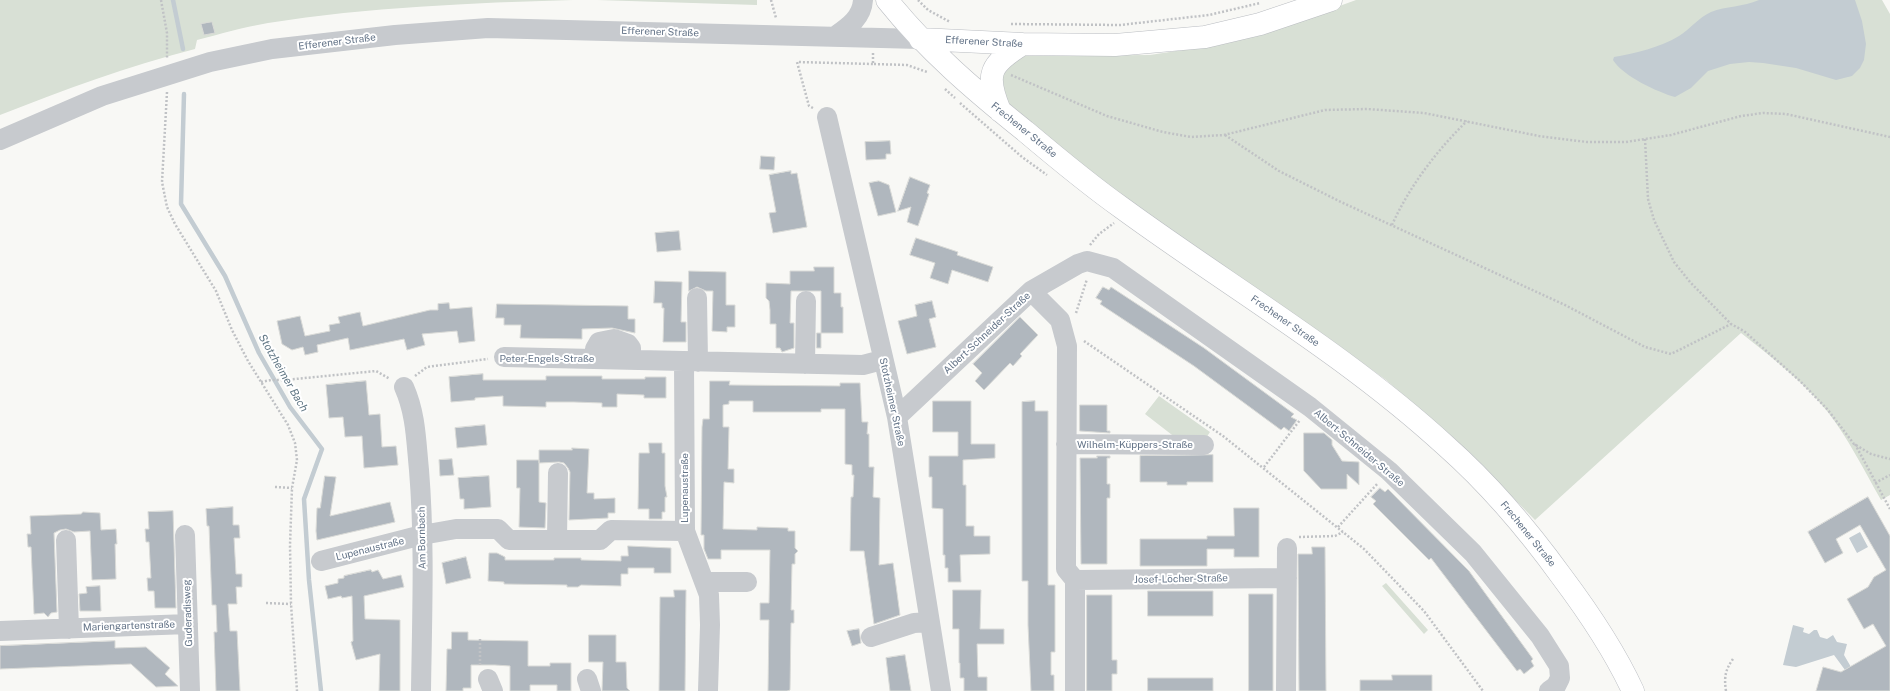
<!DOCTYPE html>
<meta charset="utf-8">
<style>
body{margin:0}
canvas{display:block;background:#f8f8f5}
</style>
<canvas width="1890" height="691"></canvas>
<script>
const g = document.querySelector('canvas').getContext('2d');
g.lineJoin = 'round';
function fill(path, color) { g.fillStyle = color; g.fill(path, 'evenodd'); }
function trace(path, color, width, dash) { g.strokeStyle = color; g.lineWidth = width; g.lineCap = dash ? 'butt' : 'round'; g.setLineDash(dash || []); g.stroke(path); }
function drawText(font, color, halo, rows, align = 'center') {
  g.font = font + ' "Public Sans",sans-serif'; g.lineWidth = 4; g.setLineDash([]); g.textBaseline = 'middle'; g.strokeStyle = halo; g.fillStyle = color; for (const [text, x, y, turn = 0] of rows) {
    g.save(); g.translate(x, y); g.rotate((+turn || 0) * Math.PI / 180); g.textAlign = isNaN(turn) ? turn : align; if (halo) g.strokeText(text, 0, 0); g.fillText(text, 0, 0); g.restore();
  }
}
const green = new Path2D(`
 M0,0h573c-103,3 -204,7 -305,23 -24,4 -48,11 -71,17l-2,9c-67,17 -131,41 -195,66z
 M597,0h160v5z
 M1356,0h526l8,14v481l-9,5c-17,-30 -33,-62 -54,-89 -24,-30 -56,-54 -86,-78l-206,187 -79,-80 -70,-60 -59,-43 -237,-162 -80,-68 -10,-22 7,-22 18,-7 125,-1 59,-9 48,-10z
 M1159,396l51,36 -4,6h-30l-31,-24z
 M1386,583l42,47 -4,4 -42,-48z`);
const water = new Path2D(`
 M1759,0h96l7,21 4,23 -2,16 -4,8 -8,8 -16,4 -40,-12 -33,-5 -14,-1 -19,2 -22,7 -17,17 -16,9c-18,-5 -52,-21 -62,-37l1,-3c22,-4 45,-9 65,-21 11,-7 19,-18 32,-24 15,-6 32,-5 48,-12z
 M1860,532l8,15 -11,6 -8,-15z
 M1793,625l11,3 -1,4 6,2 5,-4h3l3,7 7,2 6,-4 4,7 10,2 -3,11 7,12 -6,3 -11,-15 -38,12 -13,-2z`);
const stream = new Path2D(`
 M173,0l10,49
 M184,94l-3,110 44,72 34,77 31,54 32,42 -18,50 5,81 12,111`);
const building = new Path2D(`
 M212,22l3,11 -11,2 -3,-11z
 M890,141l1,13h-5v5l-20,1 -1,-18z
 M761,156l14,1 -1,13 -14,-1z
 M791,171v3l6,-1 10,54 -34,6 -4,-20 7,-1 -7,-37z
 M910,177l20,8 -3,8 2,1 -11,32 -11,-4 4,-15 -13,4z
 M879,181l10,4 7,27 -18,4 -9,-33z
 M679,231l2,19 -24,2 -2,-19z
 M916,238l42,14 -1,3 36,12 -5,15 -36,-12 -4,14 -18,-6 5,-15 -25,-8z
 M814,267h20v26h7v14h2v26h-22v-42h-30l-1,32h4v25l-12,4 -2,-4h-4v-24h-6v-14l-1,-9 -3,-3v-15l24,1v-13h24z
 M689,271l37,1v33h9v22h-8v5l-15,-1 1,-40h-7l-9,-4 -8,4z
 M655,281l27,1 -1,40h5v20h-23l1,-34h-2v-5h-8z
 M1103,287l6,3 2,-3 93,61 90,66 -3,3 6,3 -8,11 -5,-4 -3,3 -87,-64 -94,-62 2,-3 -6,-3z
 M932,301l4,16 -7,2 7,28 -29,7 -9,-33 19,-5 -2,-11z
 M449,303l1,6 22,-2 3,34 -16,2 -2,-12 -35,3 3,11 -18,5 -3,-11 -54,11 -2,-12 -31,7 1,7 -13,3 -2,-8 -11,3 -10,-6 -5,-23 23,-5 5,20 25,-5 -1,-6 11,-2 -2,-6 22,-5 3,14 67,-16h8v-6z
 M497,304l131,2v13h7v14l-23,-5 -30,1v10l-62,-1 1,-13h-17v-7h-8z
 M1020,317l18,18 -18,19 2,2 -9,10 -3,-3 -26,27 -9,-9 7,-8 -9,-9z
 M817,333h4v15h-4z
 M483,374v6h63v-4h56v3h43v-2h21v21h-22v-3l-27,-1v13h-15v-4l-28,-1h-28v5l-43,-1v-10l-28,2v2l-24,2 -2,-25z
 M366,381l3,34 11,-1 2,33 14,-1 2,19 -34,3 -2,-32 -17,1 -2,-20 -14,1 -3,-33z
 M710,381h20l-1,4 111,1v-3h20l2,39h6l-1,12h2v33h5l-1,30 7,1 -1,67 14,-2 7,52 -26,9 -10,-73h-14l1,-54h2l1,-22h-2v-10l-7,-1v-55h-24v3h-68v-11h-24v3l-6,1v22h6l-1,42h6v14l-10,-1 -1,47 34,1v-3l31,1v3h7v17l3,3 -3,3v10h-3l-1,46h3v13h-3l-1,67 -3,1h-19l1,-71h-9v-17h9l1,-53h-49v9h-13l-4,-10v-14h-3l1,-108 1,-8h6z
 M933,401h38v43h24v14l-32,2v25h3v41h8v10h16v18l-30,1 1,27h-13v-14h-3v-13h-2v-46l-11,-1v-31h-3v-21h29v-24h-25z
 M1035,401v10h13v174h7v67h-4v23h3v16h-23l-3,-66v-44h-6v-179z
 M1080,405h27v26h3v2l-30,-2z
 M485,425l2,20 -30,3 -2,-20z
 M1304,433h20l8,7v5l10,16 17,1v23l-12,-11v15h-26l-17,-18z
 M649,443h13v10h3v33l2,11h-2v15h-3v7h-13v-10h-11l1,-56h10z
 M572,448l17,1 -2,44h7v6l21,-1v15h-7v5l-39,2 1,-48 -2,-4 -4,-5 -5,-1 -20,1v-13h33z
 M1213,455v27h-26v3h-20v-3h-27v-26z
 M1097,456h13v2h-3v26h3v14h-3v66h-26l-1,-106h17z
 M452,459l2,16 -14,1 -1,-16z
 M517,460h22v42l7,1 -1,25 -26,-1 1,-39h-3z
 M325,476l11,1 -6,39 60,-14 5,20 -78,18 -1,-9 1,-23h3z
 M489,476l2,31 -27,2v-10h-4l-2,-21z
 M1380,488l5,4 3,-3 81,82 64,88 -2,2 3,5 -10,8 -4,-5 -3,2 -86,-113 -2,2 -56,-56 3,-3 -5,-4z
 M1868,497l22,39v155h-74l7,-24 18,5 45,-26 -13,-22 -9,5 -17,-30 21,-12 6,-10 12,-7 -26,-45 -24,14 7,14 -18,10 -17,-31z
 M233,507v18h6l1,13h-6l2,36h6v13h-6l1,17h-9l2,27h7l3,60h-24l-2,-59h3l-1,-27h-4l-3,-79h-2l-1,-17z
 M1234,508h25v49h-25v-8h-27v17h-67v-27h67v-3h27z
 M173,511l3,97h-21l-1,-17h-6l-1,-13h4l-2,-36h-3l-1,-13h4l-1,-17z
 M83,512l17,1 1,17 15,-1 1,15h-2l1,35 -24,1 -2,-49 -16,1 -8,-3 -6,1 -6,3 3,79 -6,1 -3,4 -4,-4 -10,1 -3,-67h-3l-1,-13h4l-1,-18 51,-2z
 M628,546l43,2v25h-17v-5h-26v6h-7v12l-40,-1 -3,2h-11v-2l-63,-1v-2l-16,-1 1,-28h8l8,4v3h49v-2h27v2l40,1v-5h7z
 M1312,547h13l1,144h-27l-1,-137h14z
 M466,557l5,21 -25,6 -4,-21z
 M371,570l1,2 6,-2 5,9 18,-4 3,12 -40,9 1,23 35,1v71h-21l1,-37 -24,6 -5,-18 2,-1 -1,-45 -10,2 -1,-2 -13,3 -3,-13 13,-3v-4l6,-1v-2z
 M100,586l1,25h-21l-1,-17 8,-1 -1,-6z
 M674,590h12l-1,101h-26l1,-94h14z
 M953,590h28l-1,39h24v15h-27l1,33h9v14h-23v-13h-4v-15h-1v-34h-6z
 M1148,591h65v25h-65z
 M1249,594h24v97h-24z
 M1087,595h25v65h5v14h-5v17h-25z
 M859,629l2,14 -9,3 -5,-15z
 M452,632h16v8l60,1v25h22v-3h21v28h-14v-6h-27v6h-20v-25l-15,-1h-24v23h-8v3h-17l1,-42h4z
 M589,635h27v27h10l1,26 3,3h-28l1,-29h-14z
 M115,641v7l31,-1 24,21 -5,6 13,12 -22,1 -25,-23 -131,5v-23z
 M905,655l6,36h-21l-4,-33z
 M1392,675h40v16h-72v-11h32z
 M1148,678h65v13h-65z`);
const path = new Path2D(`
 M161,0l6,33v26
 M771,0l5,18
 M918,0l10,10 22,12
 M1011,24l109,1 89,-10 51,-12
 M873,53v11l34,1 20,7
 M1011,75l96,41 56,16 28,5 33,-2 101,-25 42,-1 57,4 115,23 48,6h39l19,-3 26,-4 70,-19 22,-3 23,1 104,23
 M945,89l10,9
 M167,92l-5,90 5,25 8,17 41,67 16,39 16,31 40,64 7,18 2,17 -5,28 -2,57 1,59 6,87
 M960,103l62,54 25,18
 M813,108l-4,-2 -12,-44 76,2
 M1225,135l54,36 62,31 224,103 80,42 26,7 60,-30
 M1645,139l3,60 6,21 20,42 16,20 41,42 13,7 56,50 28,29 26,34 17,10 19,5
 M1392,225c17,-38 45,-75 75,-104
 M1090,245l9,-11 15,-11
 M1076,313l11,-34
 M1084,341l139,95 141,113 60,62 59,80
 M415,376l12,-9 61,-8
 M261,382l10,-2h14l91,-9 14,8
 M1855,444l35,65
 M1264,467l36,-47
 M1875,483l15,-8
 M275,487l17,1
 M1338,527l40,-44
 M1299,537l36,-1 8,-4
 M266,603l25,1
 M480,639v26
 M1726,691c-2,-13 -1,-21 7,-32`);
const minor = new Path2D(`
 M834,37c14,-10 28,-19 29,-37
 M827,117l70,300 44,274
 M0,140l102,-44 108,-34 62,-13 123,-14 93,-7 432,11
 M1031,291l29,29 7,26 -1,209v14l9,11v111
 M697,298l1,64
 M504,357l359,8 19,-5
 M595,359v-10l4,-7 15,-3 14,5 3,4v12
 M805,364l1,-63
 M404,387c12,27 12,53 15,83 6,73 3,147 2,221
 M897,417l134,-126 47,-27 9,-3 26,7 197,139 79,64 84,82 67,83 19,30 1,12 -4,8 -7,5
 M1066,444l138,1
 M685,531l24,64 1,30 -2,66
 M185,535l5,156
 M557,539l1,-66
 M66,540l3,89
 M321,561l101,-26 34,-6h42l11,11h91l11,-10 74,1 -1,-170
 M1075,580l212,-2
 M705,582h42
 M0,631l188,-7
 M871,637l43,-14 16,-1
 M488,679l5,12
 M587,679l4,12
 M1286,691l1,-143`);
const major = new Path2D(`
 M887,0c40,50 88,91 138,131 32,27 63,53 97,77 108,79 225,147 324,238 44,39 82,84 116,131 27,36 52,73 71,114
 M920,39l103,5 92,1 90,-8 55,-13 71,-24
 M1000,111c-15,-37 -11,-46 23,-67`);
const streetNames = [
 ["Efferener Straße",660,32,2],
 ["Efferener Straße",337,42,-7],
 ["Efferener Straße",984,42,3],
 ["Frechener Straße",1024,130,39],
 ["Frechener Straße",1285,321,35],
 ["Albert-Schneider-Straße",987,333,-43],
 ["Peter-Engels-Straße",547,359],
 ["Stotzheimer Straße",892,402,78],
 ["Wilhelm-Küppers-Straße",1135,445],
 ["Albert-Schneider-Straße",1359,448,40],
 ["Lupenaustraße",685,488,-90],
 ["Frechener Straße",1528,534,51],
 ["Am Bornbach",422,538,-91],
 ["Lupenaustraße",370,549,-14],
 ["Josef-Löcher-Straße",1181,579,-1],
 ["Guderadisweg",188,613,-92],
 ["Mariengartenstraße",129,626,-2]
];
const waterNames = [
 ["Stotzheimer Bach",283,373,60]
];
fill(green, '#d8e0d5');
fill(water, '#c3ccd2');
trace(stream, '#c3ccd2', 4.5);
fill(building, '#b0b7be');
trace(building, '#d9dad7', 1);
trace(major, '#babdc2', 23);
trace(path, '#c0c2c5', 2.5, [2, 2]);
trace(minor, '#c7cace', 20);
trace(major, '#fff', 22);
drawText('10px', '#647488', '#fff', streetNames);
drawText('italic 11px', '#607684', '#fff', waterNames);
</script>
